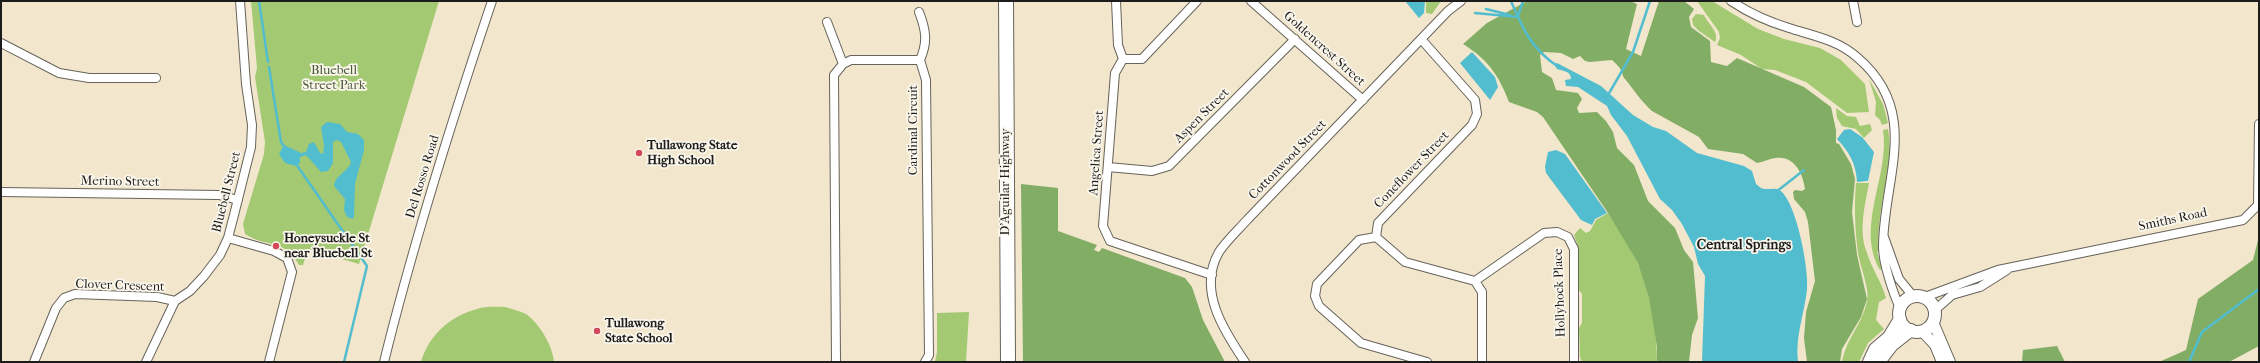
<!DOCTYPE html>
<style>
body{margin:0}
#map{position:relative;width:2260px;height:363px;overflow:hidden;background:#f2e6cc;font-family:"IM FELL French Canon",serif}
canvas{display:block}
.frame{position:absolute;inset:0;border:2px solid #1c1c1c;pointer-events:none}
</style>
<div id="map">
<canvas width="2260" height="363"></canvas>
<div class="frame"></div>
</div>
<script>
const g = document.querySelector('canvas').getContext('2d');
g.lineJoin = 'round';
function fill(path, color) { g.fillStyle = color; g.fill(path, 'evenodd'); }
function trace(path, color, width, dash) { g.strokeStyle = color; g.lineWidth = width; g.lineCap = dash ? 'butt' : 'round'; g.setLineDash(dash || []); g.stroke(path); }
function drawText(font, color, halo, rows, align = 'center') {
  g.font = font + ' "IM FELL French Canon",serif'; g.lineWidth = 3.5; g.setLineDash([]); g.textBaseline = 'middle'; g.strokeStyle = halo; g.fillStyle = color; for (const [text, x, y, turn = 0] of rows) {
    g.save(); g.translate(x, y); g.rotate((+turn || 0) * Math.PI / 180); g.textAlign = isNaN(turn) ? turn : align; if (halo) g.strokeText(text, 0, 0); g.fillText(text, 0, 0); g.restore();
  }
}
const green = new Path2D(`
 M251,1h188l-80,263 -51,-15 -5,16h-4c-14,-27 -33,-17 -54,-31l-2,-10 21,-70 1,-12 -10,-65 2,-9z
 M1426,1h15l-9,13 -6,-1z
 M1697,1h15l46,28 26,10 36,9 21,12 24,24 4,28 -22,1 -41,-31 -31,-12 -13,-1 -21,-14 -24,-10 3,-7 -1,-6z
 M1696,14l8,1c4,9 16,17 11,27l-16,-11 -6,-6 -1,-6z
 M1869,79l14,25 5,19 -6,2 -2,-5 -5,-5 1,-13z
 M1836,108l11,8 9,1 4,9 10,-2 2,6 -8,8 -8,-9 -14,-3 -5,-8z
 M1888,129c7,40 -13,81 -9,122l-2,1 5,17 -2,1c-25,-44 10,-94 3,-140z
 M1856,183h13c-4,22 -11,48 -2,70 5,16 14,28 19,45l-7,4 -3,18 8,9 -16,14 -9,19h-17c4,-23 21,-39 25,-61 3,-12 -7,-35 -9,-48 -3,-24 -4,-46 -2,-70z
 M1608,213c10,16 23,33 30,50 12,30 19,67 19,99h-75l-2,-5 -1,-29 3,-5v-29l-4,-5 1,-40 -5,-14 6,-7 6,5 4,-2 6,-11z
 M505,307c7,2 15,4 21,7 13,9 27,32 28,48h-133c8,-27 29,-46 56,-53 9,-3 19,-2 28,-2z
 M969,312l-3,50h-31l2,-10v-39z`);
const forest = new Path2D(`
 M1527,1h103l7,3 -11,45 15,7 18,-55h25l10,8 -5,8 2,10 19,14 1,21 16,4 10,-8 67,29 27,20 5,23v13l3,1 12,20 4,15 -3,33 5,43 10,44 -6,18 -19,32 -2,13h-33l-3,-24 2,-26 9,-31 -7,-59 -3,-10 -11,-13 -1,-7 2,-2 7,1 3,-2c-2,-16 -11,-34 -30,-31 -6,1 -12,4 -18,5l-14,-9 -35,-5 -9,-12 -47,-26c-11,-10 -18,-21 -27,-32 -3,-3 -2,-6 -4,-9 -2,-4 -6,-7 -9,-10l-22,2 -5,-1 -5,-5 -7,3 -12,-6 -17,-1 -4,3 2,17 10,6 4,12 22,3 4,6 -5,9 2,5 18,-1 9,9 7,11 4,16 17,17 14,36 27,27 9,22 9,12 5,56 -6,17 -3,27h-32v-15l-8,-49 -11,-35 -30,-50 -65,-96 -6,-5 -28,-10c-10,-27 -22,-43 -46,-58l24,-21z
 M1021,184l37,4v43l39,14 -3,5 5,2 3,-4 83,30 7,9 11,33 22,42h-202z
 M2259,236v110l-30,16h-70l27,-12 12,-51 55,-39z
 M2057,346l8,16h-43l1,-12z`);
const water = new Path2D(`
 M1405,1h20l-1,12 -5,5z
 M1472,52l23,25 3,10 -8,13 -30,-37z
 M1557,63l44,23 32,29 20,12 13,4 31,22 47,13 8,5 4,13 5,4c6,3 14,-2 20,3 16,14 28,78 26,99 -3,25 -12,47 -9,72h-96l3,-86 -7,-12 -4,-17 -12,-23 -10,-14 -12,-11 -33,-63 -16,-21 -4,-9 -29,-19 -12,-1 -1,-6 6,-1c0,-8 -8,-8 -14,-10l-3,-5z
 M327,122l13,2 7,8 11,2 6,6v10l-9,34 -1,32 -1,3 -6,-2 -3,-7 1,-11 -11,-13c1,-11 14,-14 17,-24l-10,-20 -4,-2 -4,2v21l-5,8 -7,1 -15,-17 -6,2v6l-4,3 -11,-3 -6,-9 5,-9 17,8 5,-1 3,-8 5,-2 6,11 3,1 1,-8 -3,-19z
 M1850,129l12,8 12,15 -6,29 -11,1c-1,-19 -8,-30 -20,-43l7,-9z
 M1556,150l9,4 42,59 -12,6 -3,6 -11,-5 -35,-47 -1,-6 3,-15z`);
const stream = new Path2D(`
 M259,1l9,61
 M1511,1c12,28 20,47 46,65
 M1486,9l24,6
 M1475,13l43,4
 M1518,16l5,-15
 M269,67l12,75 4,6
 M1608,95l25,-43 17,-51
 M296,164l71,102 -23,96
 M1776,192l28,-22
 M2189,362l13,-30 57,-43`);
const minor = new Path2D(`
 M1116,1l2,44 5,14
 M1197,1l-55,58h-19l-8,14 -12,153 7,15 102,34
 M1251,1l112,99
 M1731,1c18,12 38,21 58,27 25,8 49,12 69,30 64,55 25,121 25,189 0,16 10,46 17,61
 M1853,1l4,21
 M919,12c7,18 9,30 1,48
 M827,22l16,42
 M1421,39l54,61 2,14 -5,11 -94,98 -2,14 -17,3 -42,44 -2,12 4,10 42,37 66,19
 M1,43l58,30 30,5h67
 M920,60l6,20 3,275 -4,7
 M1108,167l44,4 17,-5 126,-127
 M1,192l218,3 19,5
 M1376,237l29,25 70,19 7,11v70
 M1884,237l15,42 14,17
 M228,238l46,13 13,7 5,14 -23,90
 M1475,281l69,-48 13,-1 11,5 6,12v113
 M1925,297l73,-27 245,-50 15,-15 1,-81
 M1935,310l17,-15 28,-8 27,-17
 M34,362l22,-54 8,-10 11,-4 82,3 18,4
 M146,362l29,-61 15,-10 14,-15 16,-21 8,-17 6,-23 17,-68 1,-22 -6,-41 -6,-83
 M384,362c30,-122 68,-242 108,-361
 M836,362l-2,-287 9,-11 8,-4h69
 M1245,362c-21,-31 -48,-72 -26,-110 7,-11 19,-22 28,-32l201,-209 13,-10`);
const tertiary = new Path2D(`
 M1933,322l17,40
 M1922,331l13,14 7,17`);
const secondary = new Path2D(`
 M1899 314a18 18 0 1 1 36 0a18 18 0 1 1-36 0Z
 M1869,362l6,-13 14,-12 11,-18
 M1879,362l13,-17 19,-15`);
const trunk = new Path2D(`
 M1006,1l2,361`);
const markers = [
 [639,153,4,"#d1495b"],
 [276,246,4,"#d1495b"],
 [597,331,4,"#d1495b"]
];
const streetNames = [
 ["Goldencrest Street",1324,49,42],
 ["Aspen Street",1202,116,-45],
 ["Cardinal Circuit",914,130,-90],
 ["Angelica Street",1097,153,-86],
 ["Cottonwood Street",1288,160,-46],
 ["Coneflower Street",1412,170,-46],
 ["Del Rosso Road",423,177,-73],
 ["Merino Street",120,182,1],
 ["D'Aguilar Highway",1006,182,-90],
 ["Bluebell Street",227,192,-76],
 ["Smiths Road",2173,220,-12],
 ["Clover Crescent",120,286,2],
 ["Hollyhock Place",1560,293,-92]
];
const parkNames = [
 ["Bluebell",334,71],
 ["Street Park",334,86]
];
const poiNames = [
 ["Tullawong State",647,146],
 ["High School",647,161],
 ["Honeysuckle St",284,239],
 ["near Bluebell St",284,254],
 ["Tullawong",605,324],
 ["State School",605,339]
];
const neighbourhoodNames = [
 ["Central Springs",1744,246]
];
fill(green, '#a3c973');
fill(forest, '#82ad65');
fill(water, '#52bdce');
trace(stream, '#52bdce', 2.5);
trace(minor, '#67635a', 10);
trace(tertiary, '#67635a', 12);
trace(secondary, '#67635a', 14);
trace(trunk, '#67635a', 16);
trace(minor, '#fff', 8);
trace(tertiary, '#fff', 10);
trace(secondary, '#fff', 12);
trace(trunk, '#fff', 14);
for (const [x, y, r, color] of markers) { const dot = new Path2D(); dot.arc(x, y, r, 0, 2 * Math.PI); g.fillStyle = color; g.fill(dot); trace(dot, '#fbf7ec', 1.5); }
drawText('13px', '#1c1c1c', '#fbf7ec', streetNames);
drawText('13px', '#4b593a', '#fbf7ec', parkNames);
drawText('bold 13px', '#1c1c1c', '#fbf7ec', poiNames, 'left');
drawText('bold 14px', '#1c1c1c', '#fbf7ec', neighbourhoodNames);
</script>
